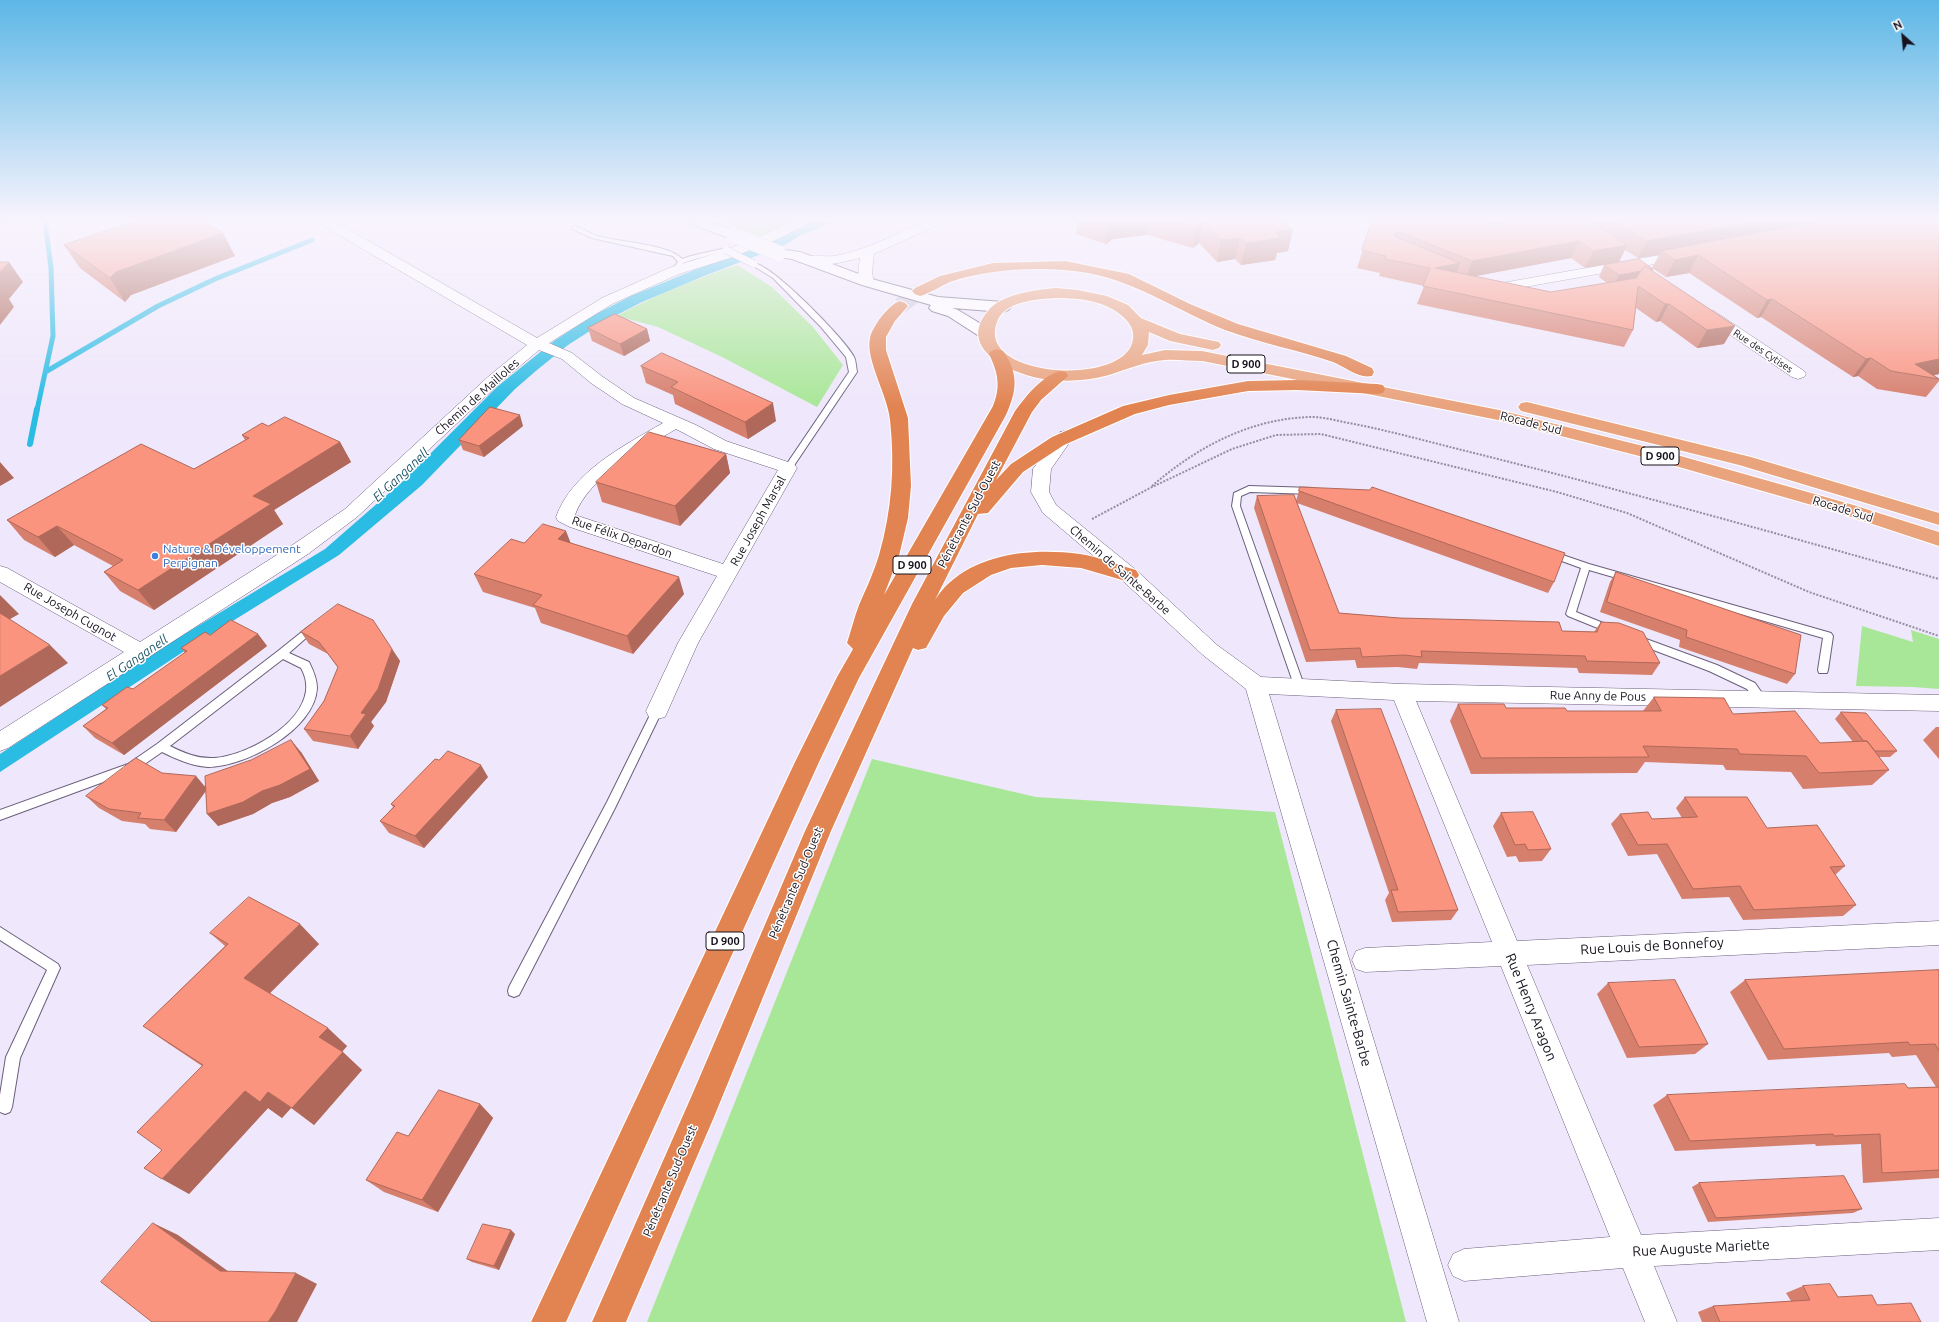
<!DOCTYPE html>
<meta charset="utf-8">
<style>
body{margin:0}
#map{position:relative;width:1939px;height:1322px;overflow:hidden;background:#efe7fb;font-family:Ubuntu,sans-serif}
canvas{display:block}
.north{position:absolute;left:1883px;top:16px;width:40px;height:40px;-webkit-text-stroke:3px #fff;paint-order:stroke;rotate:333deg;font-size:11px;font-weight:700;line-height:16px;text-align:center;color:#17121d}
.north::after{content:'';display:block;margin:auto;width:14px;height:18px;background:#17121d;clip-path:polygon(50% 0,100% 100%,50% 72%,0 100%)}
</style>
<div id="map">
<canvas width="1939" height="1322"></canvas>
<div class="north">N</div>
</div>
<script>
const g = document.querySelector('canvas').getContext('2d');
g.lineJoin = 'round';
function fill(path, color) { g.fillStyle = color; g.fill(path, 'evenodd'); }
function trace(path, color, width, dash) { g.strokeStyle = color; g.lineWidth = width; g.lineCap = dash ? 'butt' : 'round'; g.setLineDash(dash || []); g.stroke(path); }
function drawText(font, color, halo, rows, align = 'center') {
  g.font = font + ' Ubuntu,sans-serif'; g.lineWidth = 3; g.setLineDash([]); g.textBaseline = 'middle'; g.strokeStyle = halo; g.fillStyle = color; for (const [text, x, y, turn = 0] of rows) {
    g.save(); g.translate(x, y); g.rotate((+turn || 0) * Math.PI / 180); g.textAlign = isNaN(turn) ? turn : align; if (halo) g.strokeText(text, 0, 0); g.fillText(text, 0, 0); g.restore();
  }
}
const green = new Path2D(`
 M717,221h76l-31,16z
 M737,265l35,22 41,40 30,38 -26,42 -95,-50 -64,-30 -41,-11c38,-21 79,-37 120,-51z
 M1862,626l51,16 -2,-12 28,9v50l-26,-2 -57,-1z
 M872,759l164,38 239,15 131,510h-759z`);
const water = new Path2D(`
 M812,221h23l-34,14 -16,10 -81,31 -62,26 -35,18 -39,25 -31,25 -22,19 -93,96 -83,70 -153,95 -186,122v-18l173,-113 152,-92 78,-68 95,-95 56,-45 40,-26 37,-19 63,-26 35,-12z`);
const streamFar1 = new Path2D(`
 M47,371l111,-65 57,-27 97,-39
 M37,410l16,-74 -2,-68 -6,-47`);
const stream = new Path2D(`
 M30,444l7,-35`);
const trunkTunnel = new Path2D(`
 M900,306l20,-15`);
const path = new Path2D(`
 M1152,486c45,-39 99,-68 160,-69 13,0 25,4 37,6 42,8 84,20 125,30 156,39 311,83 465,126
 M1092,519l58,-31 82,-39 44,-14 45,-1 236,58 70,21 182,79 130,44`);
const service = new Path2D(`
 M574,226c8,2 15,7 23,10 21,6 72,8 85,23l9,-3 35,-8 3,2 -34,9 -12,4 -7,9 -2,1 -3,-2 7,-9 -5,-6 -81,-18 -20,-9v-2z
 M752,263c16,-3 94,77 102,94 2,4 2,10 3,15l-66,98 -3,1 -4,-3 65,-96 -3,-15 -25,-30 -48,-49 -21,-13z
 M1249,486l64,2 4,3 -4,3 -63,-2 -9,4 -1,10 65,182 -1,3h-8l-1,-3 -63,-182 2,-13z
 M1551,551l38,13 242,69 2,3 -5,34 -1,3h-8l-1,-3 5,-32 -234,-68 -13,42 37,15 2,2 -5,4 -42,-17 -2,-2 15,-46 -33,-12 -2,-2 2,-2z
 M311,625l5,4 -2,2 -25,22 20,9c4,8 8,17 8,26 -2,42 -72,79 -109,79 -16,-1 -32,-8 -46,-15l-26,18 -136,50v-10l128,-46 29,-20 121,-93 30,-24zM283,659l18,9c4,7 6,15 5,23 -5,35 -60,65 -92,67 -16,1 -30,-5 -44,-12z
 M1638,636l79,29 38,18 11,16 -1,3h-8l-10,-13 -38,-18 -74,-28 -2,-3 2,-3z
 M657,707l4,1 1,3 -47,97 -96,187 -5,2 -5,-2 -1,-4 1,-4 98,-185 45,-91 1,-3z
 M0,927l58,37 2,4 -40,90 -8,49 -2,5 -5,2 -5,-2v-17l6,-38 41,-87 -47,-30z`);
const minor = new Path2D(`
 M319,221h15l203,117 65,-40 67,-30 54,-17 45,-18 24,-12h16l-1,3 -29,15 -45,18 -54,17 -67,30 -63,39 23,10 31,24 31,21 62,27 30,16 68,23 3,4 -99,175 -33,74 -8,2 -8,-2 -3,-6 32,-68 39,-67 -147,-49 -12,-6 -2,-4c16,-45 67,-71 107,-94l-41,-19 -31,-21 -29,-24 -23,-9 -38,32 -144,135 -49,37 -300,194 -8,3v-20l124,-79 -124,-70v-16l7,2 133,74 154,-98 51,-35 144,-133 38,-31 -207,-121zM676,429l38,20 64,21 -55,94 -148,-49c13,-38 69,-67 101,-86z
 M925,221h17l-2,3 -66,30 -2,18 2,10 -2,3h-10c-6,-8 -3,-18 -2,-27 -18,4 -37,10 -56,5l-2,-3 2,-3c10,-2 21,0 31,-1 32,-6 61,-22 90,-35z
 M1683,251l5,1 2,3 -2,3 -186,33 -5,-1 -2,-3 2,-3 5,-1z
 M1709,310l5,1 90,60 2,3 -2,3 -6,2 -6,-2 -88,-60 -2,-3 2,-3z
 M1066,431l6,1 2,4 -23,33 -2,23 7,13 80,65 81,75 44,32 141,7 537,11v16l-523,-10 101,240 422,-20v24l-412,20 114,270 298,-17v32l-285,16 23,56h-32l-22,-54 -159,13 -11,-5 -5,-11 5,-11 11,-5 146,-12 -109,-271 -136,6 -9,-3 -4,-9 4,-9 9,-3 127,-6 -98,-242 -125,-6 190,628h-32l-181,-633 -43,-34 -81,-75 -79,-67 -12,-21 2,-23 27,-37z`);
const tertiary = new Path2D(`
 M1931,221h8v4l-6,-1z`);
const secondary = new Path2D(`
 M689,221h19l31,11 2,3 -2,3h-10l-38,-14z
 M778,249l22,3 72,27 66,18 65,5 5,2 3,3 -3,3 -5,2 -51,-4 6,2 33,20 2,3 -2,3 -6,2 -6,-2 -31,-20 -16,-5 -3,-3 2,-3 -69,-20 -70,-26 -19,-3 -2,-3 2,-3z`);
const primary = new Path2D(`
 M1056,288l22,2 29,6 21,9 13,13 39,16 39,8 2,3 -2,3 -6,2 -43,-9 -21,-9 -1,13 -6,10 23,-5 37,1 297,59 164,41 187,53 89,28v14l-103,-34 -185,-53 -153,-39 -296,-59c-12,0 -25,-2 -37,-1 -18,1 -38,9 -56,15 -21,6 -44,7 -66,4 -24,-4 -75,-23 -63,-55 4,-10 11,-18 20,-23 17,-9 37,-11 56,-13zM1056,298c25,0 55,3 72,24 4,5 6,11 5,17 -5,48 -158,40 -136,-17 7,-21 41,-23 59,-24z
 M1527,402l224,55 188,56v12l-200,-60 -218,-54 -3,-4 3,-4z`);
const trunk = new Path2D(`
 M1065,261l64,13 61,30 48,20 108,32 26,12 2,4 -2,4c-14,3 -26,-9 -39,-14 -35,-12 -73,-19 -108,-32 -45,-18 -88,-48 -137,-57 -41,-7 -98,-5 -138,9 -10,4 -19,11 -30,14l-5,-2 -3,-3 3,-3 25,-12 53,-13z
 M900,301l5,2 3,3 -13,15 -9,16v13l22,68 3,68 -3,32 -9,38 -15,39 109,-189c8,-20 5,-33 -4,-52l2,-3 6,-2 6,2c16,23 14,39 3,64l-147,263 -40,84 -253,560h-35l264,-560 42,-85 16,-28 -6,-6c4,-12 7,-25 12,-38 7,-16 15,-33 20,-50 13,-45 16,-90 11,-135 -2,-24 -25,-61 -20,-82 2,-11 19,-34 30,-37z
 M1060,371l6,1 2,4 -27,24 -9,12 -36,68 15,-16 41,-27 71,-31 46,-11 79,-14 49,-1 80,4 6,1 2,4 -2,4 -6,1 -80,-4 -49,1 -79,14 -34,9 -71,31 -41,27 -35,41 -10,1 -43,86c4,-6 8,-12 14,-17 34,-31 87,-35 131,-29 19,3 38,11 56,16l3,5 -3,5 -7,2 -48,-14 -39,-3 -31,3 -20,7 -28,18 -19,23 -18,32 -8,2 -5,-2 -82,183 -117,286 -88,205h-34l100,-227 113,-264 107,-227 103,-193c11,-15 27,-35 45,-40z`);
const serviceBridge = new Path2D(`
 M726,250l28,14`);
const secondaryBridge = new Path2D(`
 M734,235l44,18`);
const wall = new Path2D(`
 M1077,221h212l-1,4v26l-11,2 -2,7 -34,5 -6,-6 -18,3 -18,-19 -6,5 -46,-13 -34,4 -7,5 -30,-10z
 M1372,221h553l14,153 -5,1 5,4v2l-13,16 -49,-8 -19,-13 -5,1 -92,-60 -4,1 -68,-45 -23,4 -14,-9 7,-13 -21,3 -13,-8 -6,12 -34,6 -14,-10 -96,18 76,16 56,-9 -8,-6 5,-12 48,5 72,74 -27,4 -37,-27 -4,1 -20,-14 -3,22 -9,17 -207,-43 7,-18 -45,-10 1,-3 -23,-5z
 M64,245l171,11 -104,39 -6,7 -45,-34z
 M588,328l59,1 3,12 -26,15 -32,-15z
 M641,366l135,55 -28,18 -73,-35 -2,-9 -27,-12z
 M268,426l72,16 11,20 -77,48 9,14 -129,86 -34,-19 -16,-19 9,-6 -39,-21 -19,12 -31,-17 -17,-20 187,-51 51,-29 -3,-5z
 M523,426l-39,31 -21,-7 -4,-10z
 M726,454l4,19 -50,53 -78,-24 -6,-20z
 M1300,487l254,95 -6,11 -251,-90 42,110 223,18 32,1 7,-10 59,41 -8,12 -73,-2 -2,-5 -158,-5 -2,6 -19,-2 -41,1 -2,-8 -49,2 -52,-154 3,-12 39,5z
 M524,543h47l113,51 -51,60 -92,-31 -6,-15 -52,-16 -9,-18z
 M1616,572l179,102 -8,10 -108,-37 1,-7 -80,-28 10,-30z
 M301,632l91,17 8,12 -14,41 -15,20 3,4 -16,23 -45,-8 -9,-12 20,-28 14,-33 -10,-14 -19,-10z
 M258,634l9,12 -143,109 -29,-17 -12,-12 23,-17 -4,-4 31,-16 52,-36 -4,-5 29,-13z
 M1654,697l79,17 87,29 33,-1 -18,-23 6,-7 56,39 -7,6h-11l10,13 -17,15 -69,4 -12,-17 -65,-2 -3,-5 -78,-3 -8,11 -166,1 -21,-53 8,-17 48,4 61,3h76z
 M1336,710l122,200 -7,10 -59,2 -7,-22 4,-7 -58,-172z
 M1936,727h3v32l-16,-19z
 M301,752l18,29 -29,16 -18,6 -19,11 -35,12 -12,-35 -30,41 -26,-3 -5,-5 -23,-3 -23,-13 -13,-12 76,-23 44,14z
 M488,777l-64,71 -35,-15 -9,-12 13,-14 -2,-3z
 M1685,797l82,31 78,38 -10,9 21,30 -13,11 -100,4 -14,-23 -47,2 -25,-45 -29,2 -17,-32 9,-10 32,5 30,-1 -6,-10z
 M1501,813l50,36 -9,12 -23,1 -3,-6 -9,1 -14,-31z
 M210,933l109,11 -49,49 77,53 -5,6 20,18 -48,55 -23,-17 -9,10 -14,-10 -79,86 -27,-44 40,-84 -33,-22 -26,-18 82,-80z
 M1939,970v208l-76,5 -2,-39 -45,2 -1,-2 -140,7 -22,-46 14,-10 241,-7 28,-1 -20,-32 -24,2 -3,-4 -121,7 -38,-68 15,-12z
 M1608,983l100,61 -13,10 -68,4 -30,-64z
 M480,1104l13,14 -55,94 -54,-20 -18,-12 42,-44z
 M1699,1183l163,26 -9,4 -145,9 -16,-35z
 M515,1234l-16,36 -27,-8 -5,-3z
 M1803,1286l35,11 39,8 44,17h-219l-4,-10 15,-6 78,-5 -5,-8z`);
const shadedWall = new Path2D(`
 M0,221h18l-18,3z
 M1111,221h38l-2,14 -34,4 -7,5 2,-21z
 M1203,221l-4,22 -6,5 3,-21z
 M1281,221h8l-2,9h6l-5,21 -11,2 -2,7 -34,5 5,-22z
 M1760,221h80l-179,30 -2,4 -21,3 9,-17z
 M1399,232l-5,17v-15z
 M223,233l12,23 -104,39 -6,7 -15,-24 6,-6z
 M1240,238l-5,21 -18,3 4,-22z
 M1579,241l-8,17 -105,20 6,-17z
 M1627,245l-8,17 -34,6 8,-17z
 M1698,255l-9,18 -23,4 9,-17z
 M9,262l14,20 -14,17 5,8 -14,18v-53z
 M1460,263l-6,17 -19,-12z
 M1653,269l-7,12 -33,6 6,-12z
 M1772,299l-11,18 -4,1 10,-18z
 M1665,304h4l-9,17 -4,1z
 M1735,326l-11,18 -27,4 10,-18z
 M647,329l3,12 -26,15 -4,-12z
 M1871,358l-13,18 -5,1 13,-18z
 M1939,359v15l-13,3 -11,-13z
 M773,403l3,18 -28,18 -3,-17z
 M520,415l3,11 -39,31 -5,-11z
 M340,442l11,20 -77,48 9,14 -129,86 -16,-20 115,-94z
 M726,454l4,19 -50,53 -5,-20z
 M0,462l14,16 -14,8z
 M57,526l17,19 -19,12 -17,-20z
 M566,531l7,18 -15,-10z
 M679,577l5,17 -51,60 -6,-18z
 M0,595l19,19 -16,9 -3,-3z
 M258,634l9,12 -143,109 -12,-12z
 M50,645l18,18 -68,44v-31z
 M392,649l8,12 -14,41 -15,20 3,4 -16,23 -8,-13z
 M291,740l10,12 18,29 -29,16 -18,6 -19,11 -35,12 -11,-12z
 M481,765l7,12 -64,71 -9,-12z
 M196,776l11,13 -31,43 -12,-12z
 M300,924l19,20 -53,53 -22,-19z
 M328,1028l19,18 -8,9 -20,-18z
 M343,1052l19,18 -48,55 -22,-17z
 M245,1091l23,1 23,16 -9,10 -14,-10 -79,86 -27,-15z
 M480,1104l13,14 -55,94 -16,-12z
 M153,1223l25,12 65,47 -23,-11z
 M511,1230l4,4 -16,36 -5,-4z
 M296,1273l21,11 -20,38h-29z`);
const building = new Path2D(`
 M135,221h69l19,12 -107,39 -6,6 -46,-33z
 M1102,221h9l-3,2z
 M1175,221h109l9,9 -18,2 5,6 -34,5 -6,-5 -19,2 -18,-19 -7,6z
 M1372,221h106l28,5 -7,-5h91l37,24 -34,6 -14,-10 -107,20 -73,-29 -5,2 2,3 64,26 -25,5 116,24 85,-14 9,-12 90,60 -28,4 -38,-26h-4l-27,-18 -5,44 -210,-44 7,-18 -45,-9 1,-3 -24,-6z
 M1614,221h146l-113,20z
 M1820,221h105l3,1h3l8,4v133l-24,5 24,15 -48,-8 -20,-13 -5,1 -94,-60 -5,1 -69,-45 -23,5 -14,-9z
 M1639,259l14,10h-3l-5,-3 -4,5 -22,4 -15,-10z
 M0,262h9l-9,10z
 M615,314l32,15 -27,15 -32,-16z
 M662,353l111,50 -28,19 -74,-35 7,-5 -37,-16z
 M490,407l30,8 -41,31 -20,-6z
 M285,417l55,25 -87,54 18,8 -133,86 -34,-18 19,-12 -66,-34 -19,11 -31,-17 134,-76 53,25 55,-31 -7,-3 20,-12 6,3z
 M649,432l77,22 -51,52 -79,-24z
 M1300,487l70,3 2,-3 193,66 -11,29 -255,-91z
 M1294,495l45,118 60,5 160,4 3,9 35,1 4,-10 18,1 24,9 17,31 -73,-2 -2,-5 -164,-5 1,6 -18,-2 -42,2 -2,-9 -50,2 -53,-154z
 M543,524l23,7 -8,8 121,38 -52,59 -94,-31 9,-10 -68,-21 37,-35 13,4z
 M1616,572l185,63 -6,39 -109,-37 1,-7 -80,-28z
 M338,604l35,16 19,29 -14,40 -17,24 5,1 -16,22 -46,-7 20,-28 14,-34 -19,-25 -18,-10z
 M0,613l50,32 -50,31z
 M231,620l27,14 -146,109 -29,-17 25,-18 -6,-3 25,-18 6,2 54,-38 -6,-3 24,-16 5,3z
 M1654,697l70,1 9,16 62,-3 25,32 47,-2 22,29 -70,3 -13,-17 -66,-2 -3,-5 -94,-3 6,11 -168,1 -23,-54h46l2,4h59l2,3h94z
 M1381,709l77,201 -60,2 -7,-22h7l-62,-180z
 M1841,712l25,1 31,38h-22l-8,-10h-3z
 M291,740l19,29 -30,16 -18,6 -19,11 -36,12 -2,-38 46,-16z
 M448,751l33,14 -66,71 -35,-15 15,-15 -4,-2 44,-45 4,1z
 M136,758l26,15 34,3 -32,44 -26,-2 3,-5 -32,-4 -23,-13z
 M1685,797h62l20,31 50,-3 28,41 -15,1 26,38 -102,5 -14,-24 -47,3 -26,-45 -29,1 -18,-31 28,-2 4,7 45,-2z
 M1533,812l18,37 -23,1 -3,-6 -10,1 -14,-32z
 M249,897l51,27 -56,54 84,50 -9,9 24,15 -51,56 -24,-16 -8,10 -15,-11 -83,88 -18,-11 18,-18 -25,-18 66,-67 -60,-39 85,-82 -18,-11z
 M1939,970v81l-4,-7 -25,1 -2,-3 -124,7 -39,-69z
 M1675,980l33,64 -69,3 -31,-64z
 M1905,1084l3,4 31,-1v83l-57,3 -2,-39 -46,2 -1,-2 -143,7 -23,-46z
 M439,1090l41,14 -58,96 -56,-20 31,-48 11,4z
 M1844,1176l18,33 -146,9 -17,-35z
 M153,1223l67,48 76,2 -21,39 -7,10h-116l-51,-40z
 M483,1224l28,6 -17,36 -27,-7z
 M1830,1284l8,13 34,-2 5,10 34,-2 10,19h-201l-7,-16 97,-6 -7,-14z`);
const markers = [
 [155,556,4,"#3f7fe0"]
];
const farStreetnames = [
 ["Rue des Cytises",1763,351,34]
];
const shields = [
 [1246,364,38],
 [1660,456,38],
 [912,565,38],
 [725,941,38]
];
const shieldNames = [
 ["D 900",1246,364],
 ["D 900",1660,456],
 ["D 900",912,565],
 ["D 900",725,941]
];
const streetNames = [
 ["Chemin de Mailloles",477,397,-42],
 ["Rocade Sud",1531,423,14],
 ["Rocade Sud",1843,509,17],
 ["Pénétrante Sud-Ouest",969,514,-62],
 ["Rue Joseph Marsal",758,521,-61],
 ["Rue Félix Depardon",622,537,19],
 ["Chemin de Sainte-Barbe",1120,570,41],
 ["Rue Joseph Cugnot",70,612,30],
 ["Rue Anny de Pous",1598,696,1],
 ["Pénétrante Sud-Ouest",796,883,-67],
 ["Pénétrante Sud-Ouest",670,1181,-67]
];
const shopNames = [
 ["Nature & Développement",163,549],
 ["Perpignan",163,563]
];
const waterNames = [
 ["El Ganganell",401,475,-43],
 ["El Ganganell",137,658,-34]
];
const nearStreetnames = [
 ["Rue Louis de Bonnefoy",1652,946,-3],
 ["Chemin Sainte-Barbe",1349,1003,74],
 ["Rue Henry Aragon",1531,1007,68],
 ["Rue Auguste Mariette",1701,1248,-3]
];
fill(green, '#a9e798');
fill(water, '#2abce3');
trace(streamFar1, '#2abce3', 5);
trace(stream, '#2abce3', 6);
trace(trunkTunnel, '#cfc7da', 16, [16, 8]);
trace(service, '#6b5f7c', 2);
trace(minor, '#6b5f7c', 1);
trace(tertiary, '#6b5f7c', 2);
trace(secondary, '#6b5f7c', 2);
trace(primary, '#fff', 2);
trace(trunk, '#fff', 2);
trace(path, '#948e9e', 2, [2, 1.5]);
fill(service, '#fff');
fill(minor, '#fff');
fill(tertiary, '#fff');
fill(secondary, '#fff');
fill(primary, '#e9a37d');
fill(trunk, '#e28452');
trace(serviceBridge, '#6b5f7c', 8, []);
trace(secondaryBridge, '#6b5f7c', 16, []);
trace(serviceBridge, '#fff', 7);
trace(secondaryBridge, '#fff', 16);
fill(wall, '#d77f6d');
fill(shadedWall, '#af6859');
fill(building, '#fa947f');
trace(building, '#af6859', 1);
const sky = g.createLinearGradient(0, 0, 0, 406);
sky.addColorStop(0, '#5cb7e6');
sky.addColorStop(0.54, '#f8f4fd');
sky.addColorStop(1, '#f8f4fd00');
g.fillStyle = sky;
g.fillRect(0, 0, 1939, 406);
for (const [x, y, r, color] of markers) { const dot = new Path2D(); dot.arc(x, y, r, 0, 2 * Math.PI); g.fillStyle = color; g.fill(dot); trace(dot, '#fff', 1.5); }
drawText('10px', '#17121d', '#fff', farStreetnames);
for (const [x, y, w] of shields) { const box = new Path2D(); box.roundRect(x - w / 2, y - 9, w, 18, 3); g.fillStyle = '#fff'; g.fill(box); trace(box, '#17121d', 1); }
drawText('bold 11px', '#17121d', null, shieldNames);
drawText('12px', '#17121d', '#fff', streetNames);
drawText('12px', '#366cbe', '#fff', shopNames, 'left');
drawText('italic 13px', '#1e5566', '#fff', waterNames);
drawText('14px', '#17121d', '#fff', nearStreetnames);
</script>
